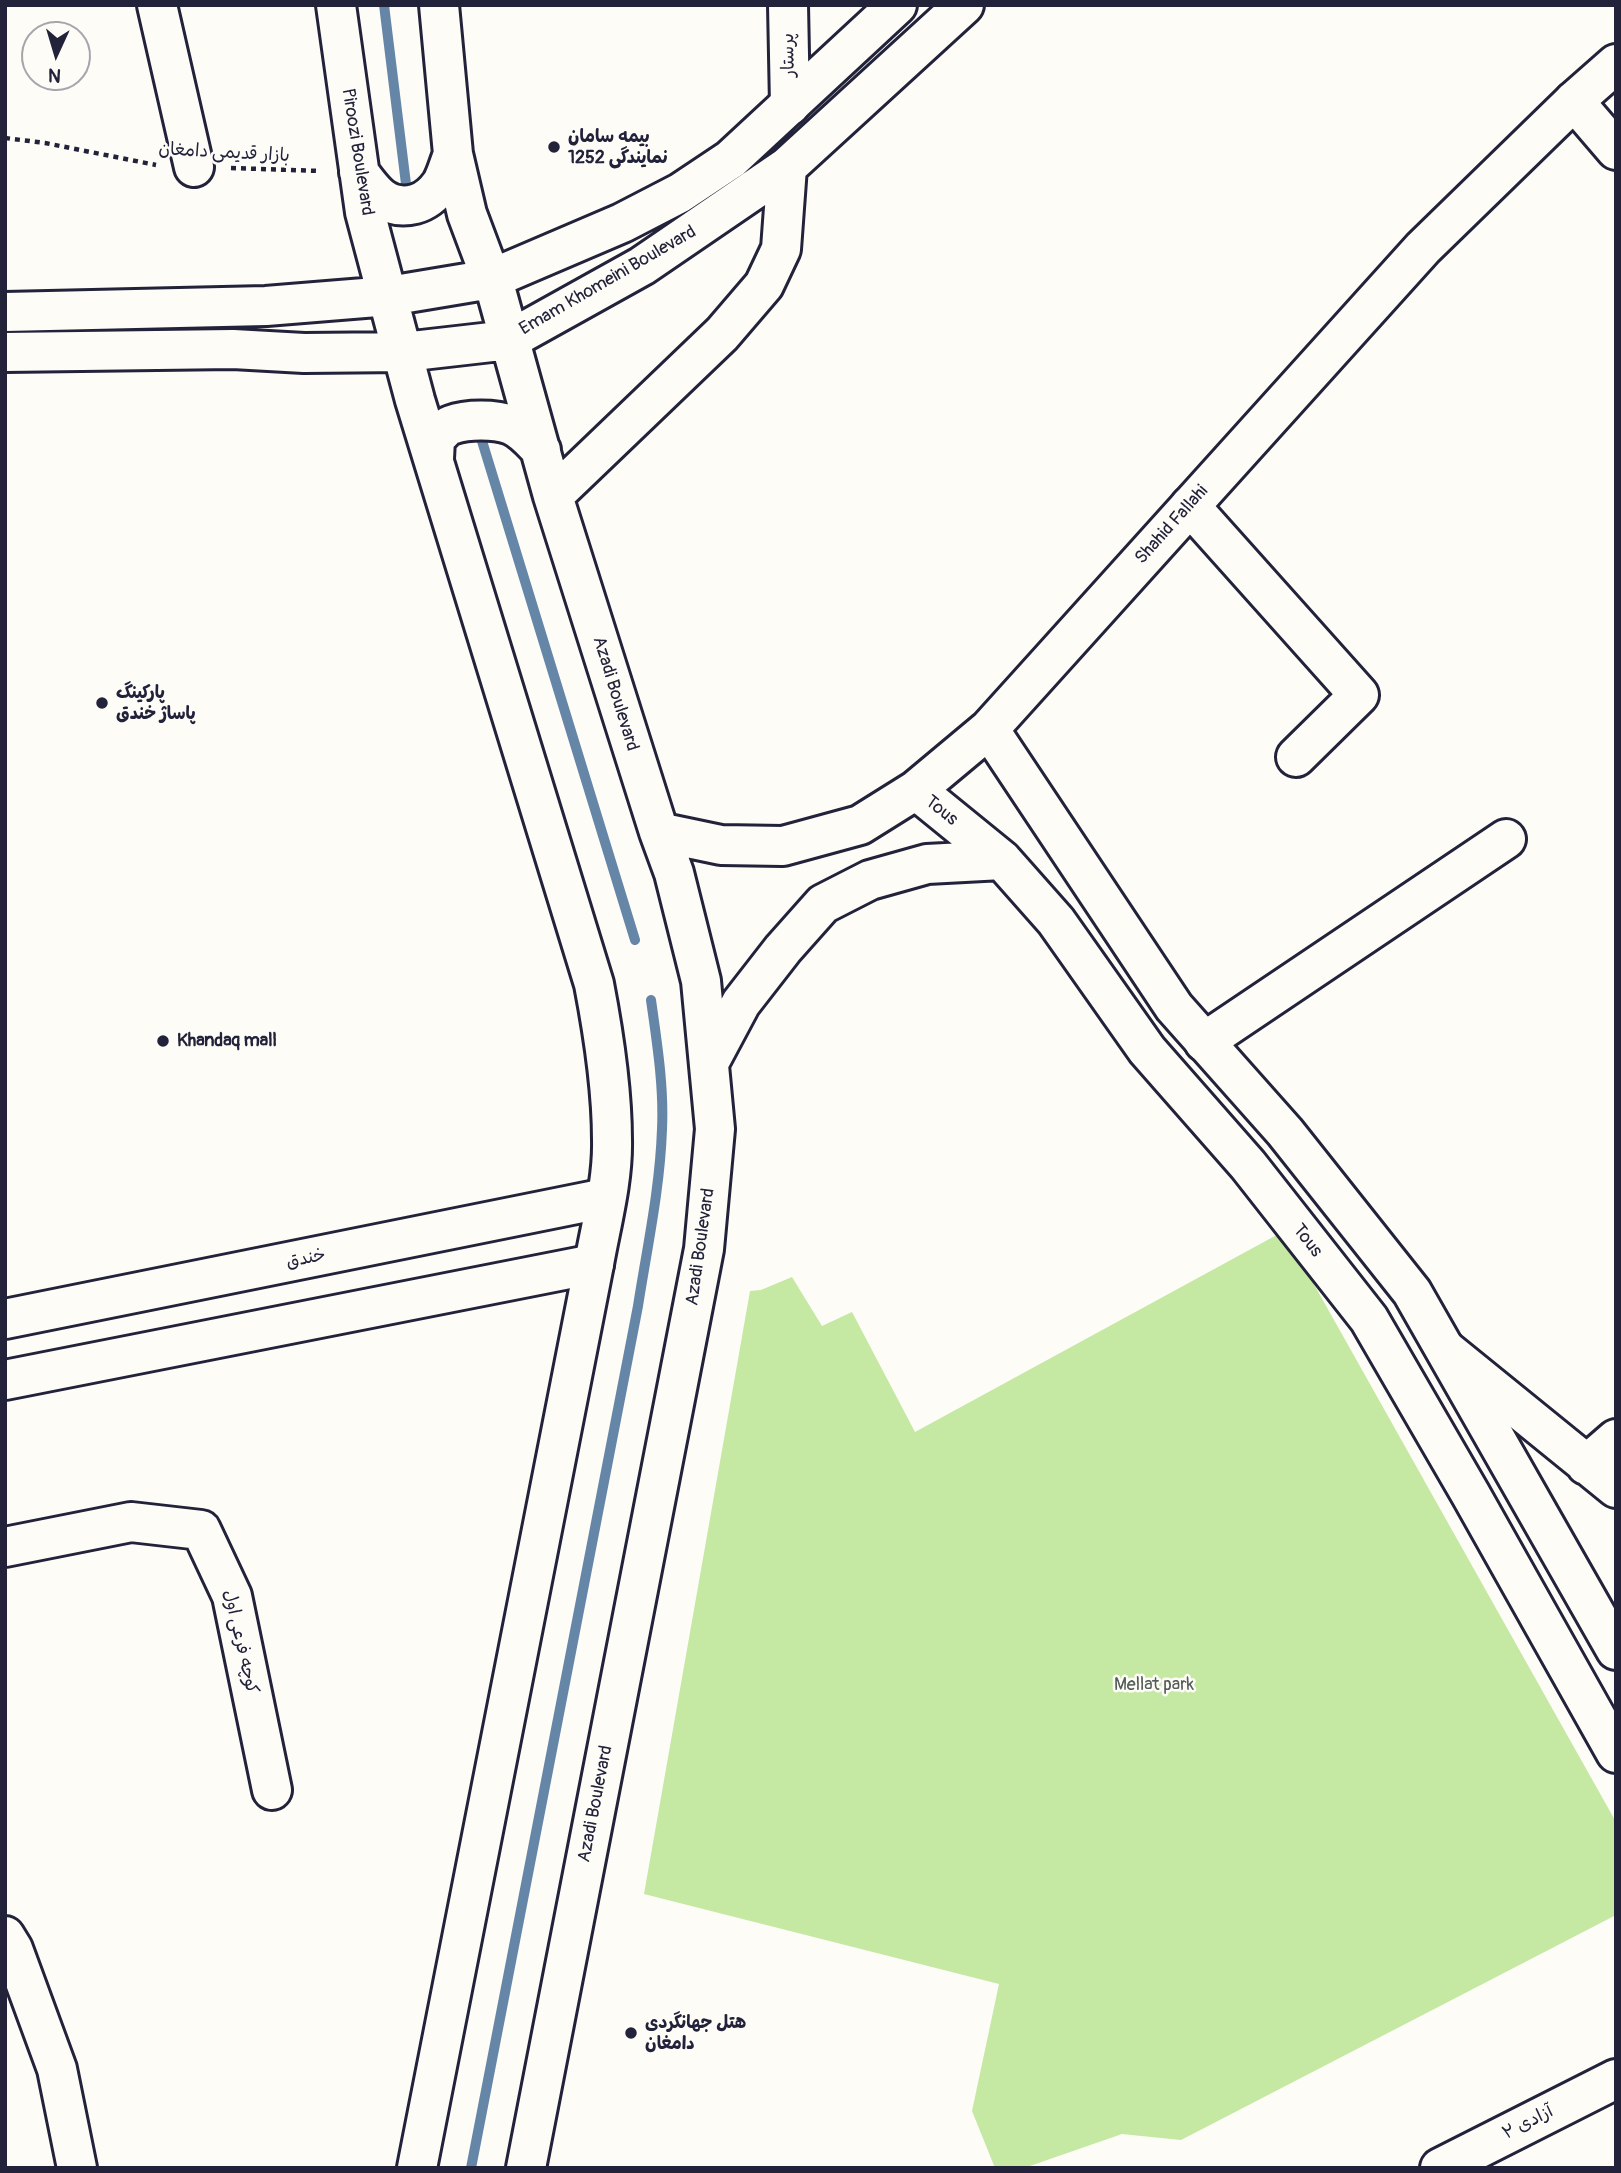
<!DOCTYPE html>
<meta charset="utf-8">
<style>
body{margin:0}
#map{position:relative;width:1621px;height:2173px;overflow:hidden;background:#fdfcf7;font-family:Pangolin,sans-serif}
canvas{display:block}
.frame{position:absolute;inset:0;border:7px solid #22223b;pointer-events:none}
.north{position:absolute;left:21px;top:21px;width:70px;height:70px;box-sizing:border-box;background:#fdfcf7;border:2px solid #a5a5ac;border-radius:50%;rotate:184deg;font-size:19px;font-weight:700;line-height:28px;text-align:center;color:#22223b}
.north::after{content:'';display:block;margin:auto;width:24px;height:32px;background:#22223b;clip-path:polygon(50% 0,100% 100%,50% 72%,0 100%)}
</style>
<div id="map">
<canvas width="1621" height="2173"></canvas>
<div class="frame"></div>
<div class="north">N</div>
</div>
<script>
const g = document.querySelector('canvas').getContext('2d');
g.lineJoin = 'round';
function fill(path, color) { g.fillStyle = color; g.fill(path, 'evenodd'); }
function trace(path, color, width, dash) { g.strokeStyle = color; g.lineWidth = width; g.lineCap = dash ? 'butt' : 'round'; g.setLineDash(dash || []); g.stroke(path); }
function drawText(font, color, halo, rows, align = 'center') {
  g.font = font + ' Pangolin,"Playpen Sans Arabic",sans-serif'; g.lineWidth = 5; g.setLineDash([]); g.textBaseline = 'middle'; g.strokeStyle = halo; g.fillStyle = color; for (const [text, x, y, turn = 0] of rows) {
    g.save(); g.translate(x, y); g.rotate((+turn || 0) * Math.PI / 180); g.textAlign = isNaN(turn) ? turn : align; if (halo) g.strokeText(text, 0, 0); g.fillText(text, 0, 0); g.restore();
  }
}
const green = new Path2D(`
 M1284,1231l332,591v93l-435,225 -59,-6 -98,34h-29l-23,-57 27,-127 -355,-90 106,-603 11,-1 31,-13 30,49 30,-14 63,120z`);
const stream = new Path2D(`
 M384,5l22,179
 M482,441l153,499
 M471,2168l167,-862c9,-58 22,-117 24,-177 2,-43 -5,-86 -11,-129`);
const path = new Path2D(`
 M5,138l40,5 111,22
 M231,168l89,3`);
const street = new Path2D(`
 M157,5l37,162
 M788,5l2,100
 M1574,101l42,49
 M1190,506l169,189 -63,62
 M1204,1042l302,-203
 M5,1319l601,-121
 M1446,1350l170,138
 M5,1380l589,-116
 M1586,1465l30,-26
 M5,1547l126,-25 70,8 31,66 40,194
 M5,1936l8,13 44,120 20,99
 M1440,2168l176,-89`);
const secondary = new Path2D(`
 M336,5l29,207 50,188 179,584c10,52 18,104 18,156 1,41 -11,84 -18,124l-177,904
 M439,5l14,149 14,60 30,80 56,202 106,336 15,41 27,108 14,148 -11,120 -178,919
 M359,172c15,21 28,39 56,32 11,-3 19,-10 26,-20 5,-8 8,-20 12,-30
 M5,312l261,-6 123,-10 102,-17 131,-56 58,-30 51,-34 166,-154
 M5,352l228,-3 71,4 100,-1 105,-12 133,-74 145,-99 177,-162
 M434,459l1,-20c5,-5 10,-12 16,-14 16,-6 44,-6 60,0 12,5 21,16 30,25
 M553,496l169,-162 42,-49 17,-36 6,-82
 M989,729l185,278 111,125 127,160 204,358
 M916,790l86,70 54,61 91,129 101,115 121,154 102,176 145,258
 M659,832l62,13 62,1 77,-21 56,-35 73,-61 434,-481 151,-147 42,-37
 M709,1063l32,-60 42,-54 40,-45 47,-24 57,-16 75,-4`);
const markers = [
 [554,147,7,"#22223b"],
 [102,703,7,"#22223b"],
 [163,1041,7,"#22223b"],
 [631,2033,7,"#22223b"]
];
const streetNames = [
 ["پرستار",789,55,-91],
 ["Piroozi Boulevard",357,152,81],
 ["بازار قدیمی دامغان",224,153,3],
 ["Emam Khomeini Boulevard",608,281,-30],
 ["Shahid Fallahi",1172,525,-48],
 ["Azadi Boulevard",615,694,73],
 ["Tous",941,811,39],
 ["Tous",1307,1241,52],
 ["Azadi Boulevard",701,1247,-82],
 ["خندق",306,1259,-11],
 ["کوچه فرعی اول",240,1642,77],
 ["Azadi Boulevard",596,1804,-79],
 ["آزادی ۲",1528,2123,-27]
];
const poiNames = [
 ["بیمه سامان",568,137],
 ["نمایندگی 1252",568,158],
 ["پارکینگ",116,693],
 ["پاساژ خندق",116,714],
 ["Khandaq mall",177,1041],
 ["هتل جهانگردى",645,2023],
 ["دامغان",645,2044]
];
const parkNames = [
 ["Mellat park",1154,1685]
];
fill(green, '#c5e8a2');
trace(stream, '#6686a8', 10);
trace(street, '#22223b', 44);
trace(secondary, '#22223b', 44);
trace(path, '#22223b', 4.5, [5, 5]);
trace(street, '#fdfcf7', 38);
trace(secondary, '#fdfcf7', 38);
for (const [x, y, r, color] of markers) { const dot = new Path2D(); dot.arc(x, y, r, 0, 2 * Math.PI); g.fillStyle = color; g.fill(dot); trace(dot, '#fdfcf7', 2.5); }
drawText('18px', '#22223b', '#fdfcf7', streetNames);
drawText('bold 18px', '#22223b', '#fdfcf7', poiNames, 'left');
drawText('18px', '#535d5a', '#fdfcf7', parkNames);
</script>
